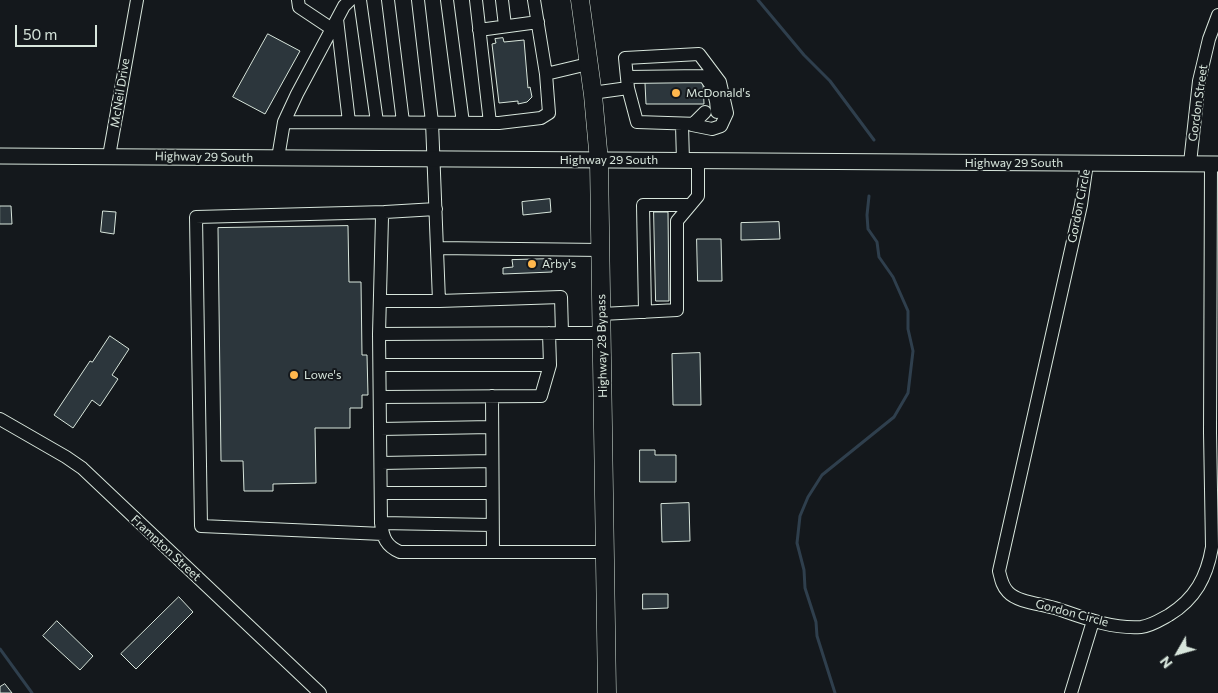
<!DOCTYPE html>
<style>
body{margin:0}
#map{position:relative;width:1218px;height:693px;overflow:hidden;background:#14181c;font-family:Commissioner,sans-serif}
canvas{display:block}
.north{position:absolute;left:1153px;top:628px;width:50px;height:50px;-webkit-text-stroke:4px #14181c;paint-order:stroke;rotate:232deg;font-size:14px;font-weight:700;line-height:20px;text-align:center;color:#d8e6dc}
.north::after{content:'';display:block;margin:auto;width:18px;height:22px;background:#d8e6dc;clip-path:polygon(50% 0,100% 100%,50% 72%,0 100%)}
.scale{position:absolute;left:15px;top:25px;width:82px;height:22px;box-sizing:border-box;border:2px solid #d8e6dc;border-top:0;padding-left:6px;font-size:15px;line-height:18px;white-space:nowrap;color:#d8e6dc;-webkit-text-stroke:4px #14181c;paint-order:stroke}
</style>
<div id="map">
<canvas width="1218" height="693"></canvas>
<div class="north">N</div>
<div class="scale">50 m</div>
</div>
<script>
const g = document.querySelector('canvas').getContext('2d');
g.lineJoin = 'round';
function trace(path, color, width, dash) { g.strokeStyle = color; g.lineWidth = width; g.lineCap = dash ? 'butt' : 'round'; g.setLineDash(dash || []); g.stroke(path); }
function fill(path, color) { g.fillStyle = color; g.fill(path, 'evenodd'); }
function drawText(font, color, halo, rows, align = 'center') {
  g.font = font + ' Commissioner,sans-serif'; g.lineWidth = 4; g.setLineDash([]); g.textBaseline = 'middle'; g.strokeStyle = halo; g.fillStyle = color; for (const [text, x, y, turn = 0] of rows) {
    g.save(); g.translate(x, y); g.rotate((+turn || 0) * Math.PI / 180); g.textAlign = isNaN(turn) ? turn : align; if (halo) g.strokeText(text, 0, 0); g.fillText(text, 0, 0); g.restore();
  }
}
const stream = new Path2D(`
 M758,0l46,55 26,26 44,59
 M0,649l32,44
 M835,693l-18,-57 -1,-14 -11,-34 -1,-18 -7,-27 3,-27 8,-19 14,-22 72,-58 14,-24 5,-42 -5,-22v-18l-15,-34 -14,-20 -2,-15 -9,-13 -1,-14 2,-19`);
const building = new Path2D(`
 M268,34l32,17 -35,63 -32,-17z
 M503,38l1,4 20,-2 4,48 2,-1 2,10 -5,5 -9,2v-3l-19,2 -7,-59 4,-1 -1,-4z
 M703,82l1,22h-58l-1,-21z
 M550,199l1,13 -28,3 -1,-13z
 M0,206h11l1,18h-12z
 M103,211l13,1 -2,22 -13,-2z
 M654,212h14l1,89h-13z
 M779,222l1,17 -39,1v-17z
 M348,226l1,56h12l1,73h5l1,40h-6v13h-12v20h-35l1,55 -43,1v7h-29l-1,-30h-22l-3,-233z
 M697,239h24l1,42h-24z
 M551,259l1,13 -49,2v-6l10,-1 -1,-7z
 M110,336l19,13 -17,26 6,4 -18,27 -8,-6 -19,28 -19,-13 36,-54 2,1z
 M700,353l1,52h-28l-1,-51z
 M640,450h15v5h21v27h-36z
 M689,503l1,38 -28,1 -1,-38z
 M643,594h25v14l-25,1z
 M179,597l14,15 -57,57 -15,-15z
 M57,621l36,35 -13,14 -37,-34z
 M5,684l7,9h-12v-6z`);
const minor = new Path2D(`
 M298,0l1,7 33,22
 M360,0l17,122
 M388,0l15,122
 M418,0l14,122 7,179 122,-4 1,36 -183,1 2,189c2,15 5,23 19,29h205
 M447,0l16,123
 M476,0l14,123
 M502,0l3,26
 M534,0l12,74
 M337,19l12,103
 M479,30l59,-8
 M627,77l77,-1c9,9 13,24 13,36
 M628,88l9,34 61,2
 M592,93l36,-5 -3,-30 74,-4 21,28 7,31 -6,13 -9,3 -20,-4
 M284,122l215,1 42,-5 8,-5 -3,-39 42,-10
 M682,125l1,36
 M692,125l13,-13
 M109,156l28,-156
 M278,158l6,-36 13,-28 47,-88 6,-6
 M1087,163l-6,42 -82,366c2,8 3,15 9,21 10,11 36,12 50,17 26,9 54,20 83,18 10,-1 19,-7 28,-12 26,-16 38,-38 43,-68l-2,-115 1,-268
 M1190,163l9,-82 10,-42 9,-24
 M437,248l164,2
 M380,301h59
 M645,312l-2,-107h47
 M602,314l75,-4v-89l21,-25v-35
 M562,333h40
 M379,334l3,-117 3,-5 51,-3
 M380,365h170
 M492,396l1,156
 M380,397l161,-1 9,-31 -1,-32
 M0,419l66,38 16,11 238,225
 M380,429l112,-2
 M381,463l111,-2
 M381,493h111
 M381,523l111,2
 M383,534l-182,-8 -5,-309 189,-5
 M1071,693l22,-72`);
const major = new Path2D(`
 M0,156l1218,8`);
const highway = new Path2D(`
 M580,0l13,95 6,66 8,532`);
const markers = [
 [676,93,5,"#ffb74d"],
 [532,264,5,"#ffb74d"],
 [294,375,5,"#ffb74d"]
];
const streetNames = [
 ["McNeil Drive",120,93,-81],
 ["Gordon Street",1198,103,-82],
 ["Highway 29 South",204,157,1],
 ["Highway 29 South",609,160],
 ["Highway 29 South",1014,163],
 ["Gordon Circle",1079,206,-79],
 ["Highway 28 Bypass",602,346,-91],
 ["Frampton Street",166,548,43],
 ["Gordon Circle",1072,613,15]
];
const poiNames = [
 ["McDonald's",686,93],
 ["Arby's",542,264],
 ["Lowe's",304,375]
];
trace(stream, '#2f3f4d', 3);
fill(building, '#2c363c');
trace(building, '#d8e6dc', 1);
trace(minor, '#d8e6dc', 14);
trace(major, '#d8e6dc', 17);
trace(highway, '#d8e6dc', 19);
trace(minor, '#14181c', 12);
trace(major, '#14181c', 15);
trace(highway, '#14181c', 18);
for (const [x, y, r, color] of markers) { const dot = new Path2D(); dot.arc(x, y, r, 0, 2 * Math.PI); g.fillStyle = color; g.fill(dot); trace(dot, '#14181c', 2); }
drawText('12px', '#d8e6dc', '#14181c', streetNames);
drawText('12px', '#d8e6dc', '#14181c', poiNames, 'left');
</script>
